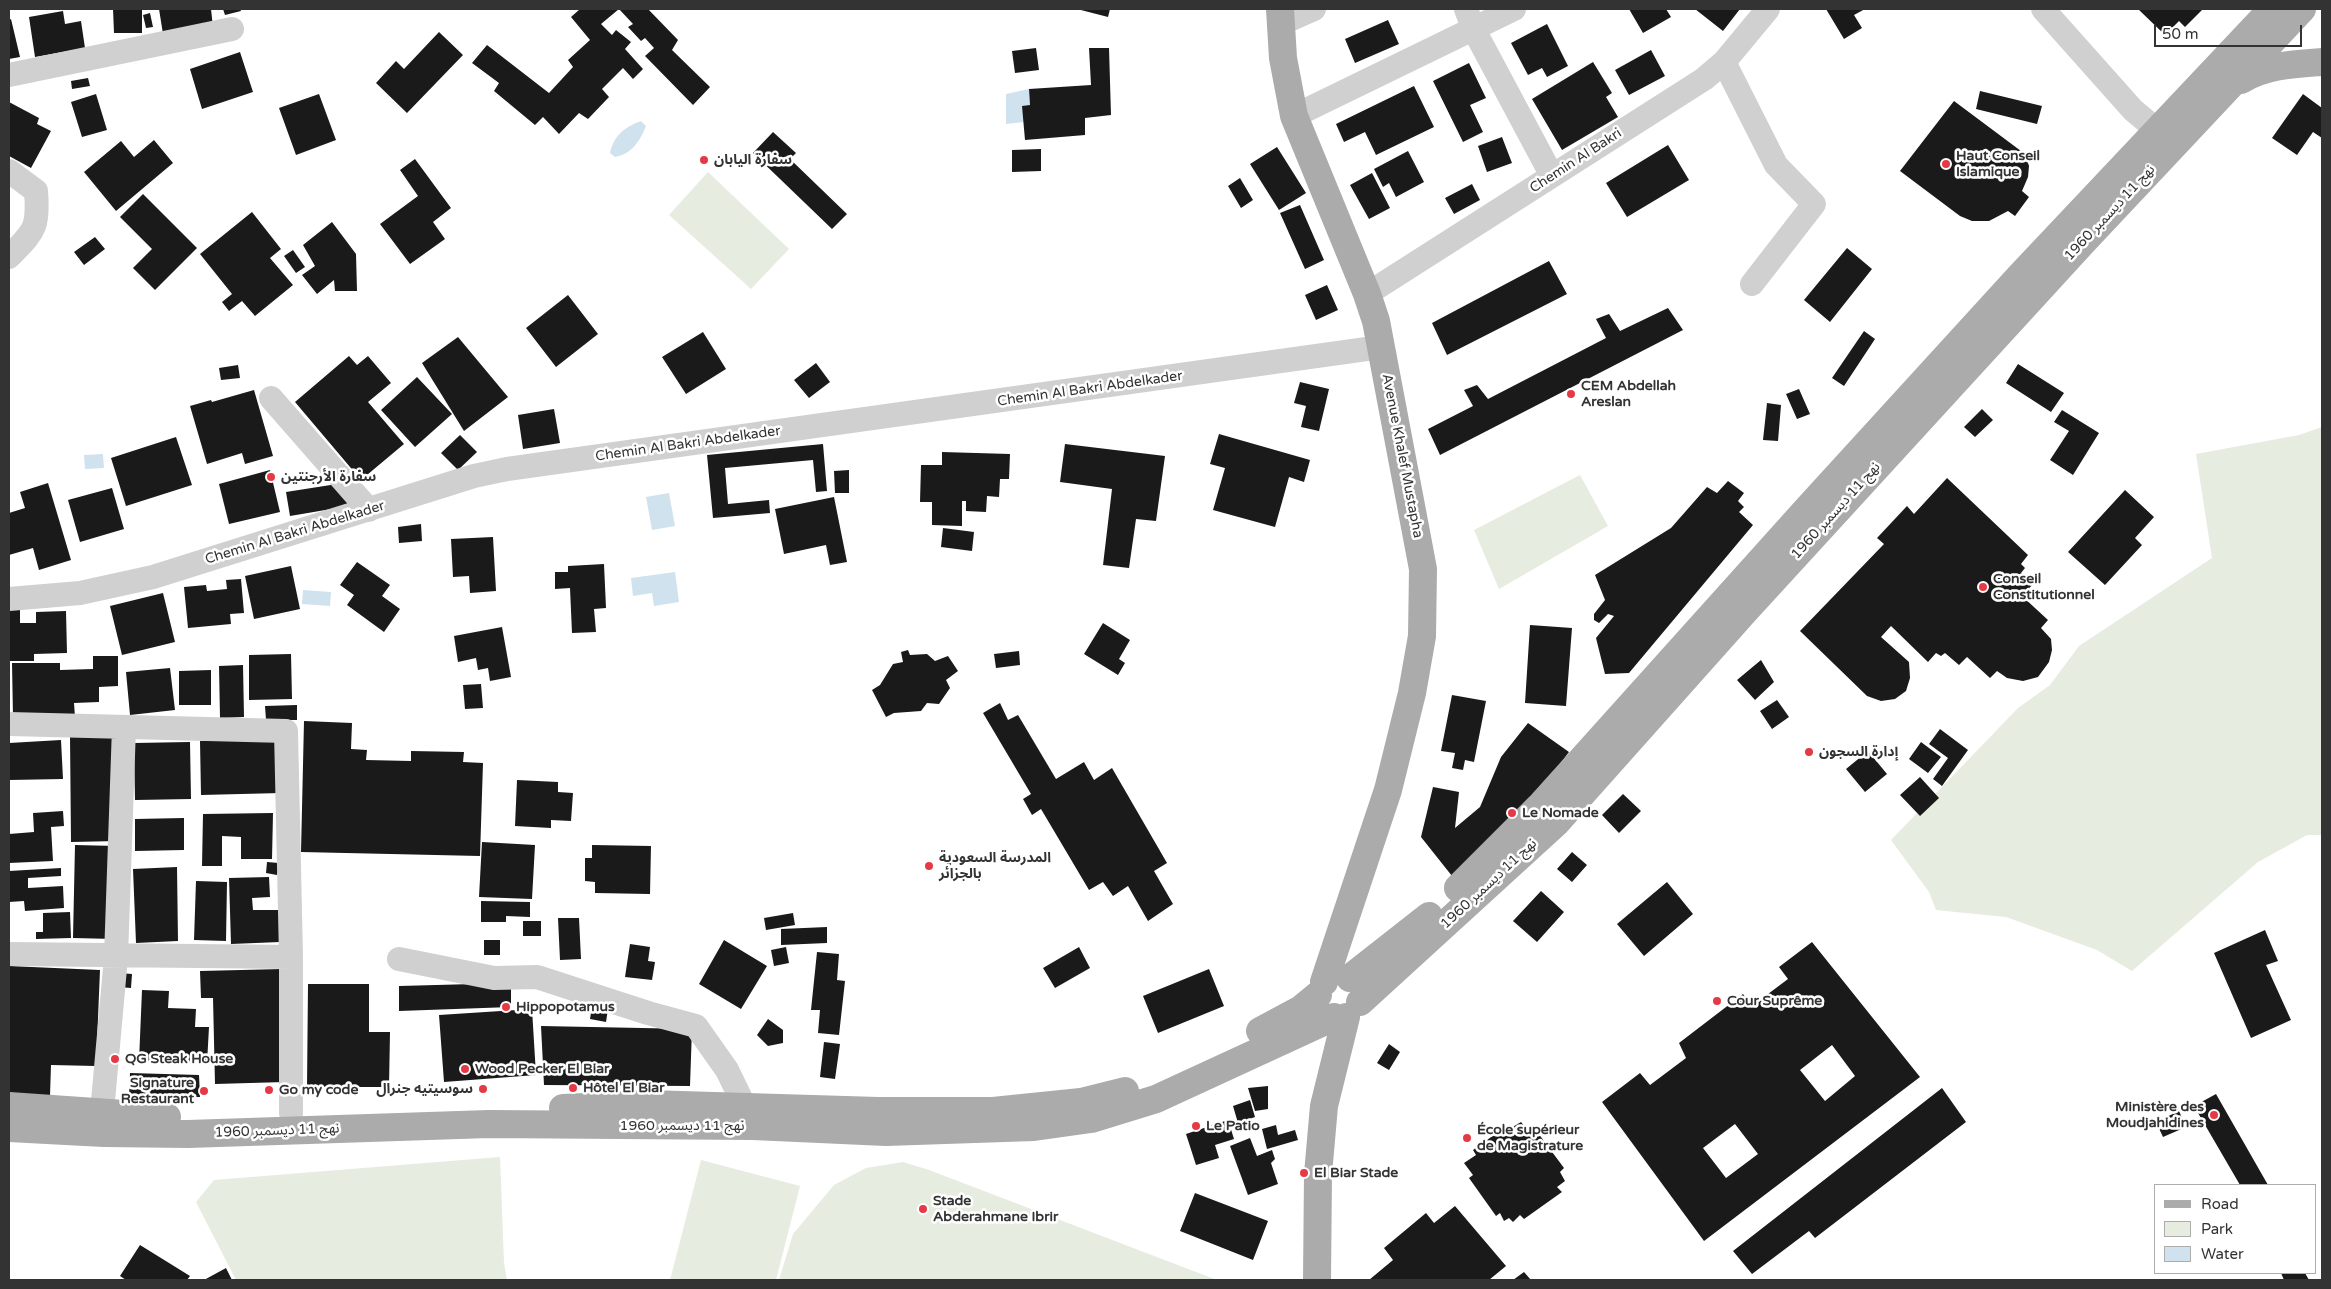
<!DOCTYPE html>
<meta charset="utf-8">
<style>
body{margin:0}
#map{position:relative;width:2331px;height:1289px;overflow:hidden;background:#fff;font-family:"Varela Round",sans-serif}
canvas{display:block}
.frame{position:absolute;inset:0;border:10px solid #333;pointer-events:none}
.legend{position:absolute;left:2154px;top:1184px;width:162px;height:90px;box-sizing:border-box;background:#fff;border:1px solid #adadad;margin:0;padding:6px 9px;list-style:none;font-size:15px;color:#333}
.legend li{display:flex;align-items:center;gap:10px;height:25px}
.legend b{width:25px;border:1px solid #adadad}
.scale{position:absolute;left:2154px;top:25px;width:148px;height:22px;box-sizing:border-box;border:2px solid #333;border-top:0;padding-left:6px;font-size:15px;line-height:18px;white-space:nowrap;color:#333;-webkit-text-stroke:4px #fff;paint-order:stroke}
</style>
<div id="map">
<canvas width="2331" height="1289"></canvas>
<div class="frame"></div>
<ul class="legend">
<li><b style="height:6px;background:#ababab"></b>Road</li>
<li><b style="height:14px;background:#e6ecdf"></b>Park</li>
<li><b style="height:14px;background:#cfe2ee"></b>Water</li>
</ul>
<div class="scale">50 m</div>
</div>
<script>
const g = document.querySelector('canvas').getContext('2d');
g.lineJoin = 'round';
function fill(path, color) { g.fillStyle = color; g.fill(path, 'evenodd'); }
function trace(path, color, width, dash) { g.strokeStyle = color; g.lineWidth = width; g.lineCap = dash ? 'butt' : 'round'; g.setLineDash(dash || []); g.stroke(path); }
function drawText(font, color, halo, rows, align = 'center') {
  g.font = font + ' "Varela Round","Noto Sans Arabic",sans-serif'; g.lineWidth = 5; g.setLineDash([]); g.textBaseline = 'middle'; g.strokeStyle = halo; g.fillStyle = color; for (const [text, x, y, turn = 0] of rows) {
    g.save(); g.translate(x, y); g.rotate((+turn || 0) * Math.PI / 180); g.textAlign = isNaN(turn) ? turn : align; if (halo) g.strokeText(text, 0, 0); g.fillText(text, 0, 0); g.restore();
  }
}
const green = new Path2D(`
 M708,172l81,77 -38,40 -82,-74z
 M2322,427v408h-15l-49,27 -126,109 -35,-21 -91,-33 -70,-7 -7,-18 -38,-52 127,-132 32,-23 29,-39 133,-88 -16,-104 103,-19z
 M1580,475l28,51 -109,63 -25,-59z
 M500,1157l4,106 3,17h-271l-40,-78 18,-22z
 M701,1160l99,26 -24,94h-106z
 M903,1162l26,8 288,110h-438l14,-46 41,-49 32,-17z`);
const water = new Path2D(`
 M1029,89l1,16 -6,17 -18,2v-30z
 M641,121l5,5c-6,15 -14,28 -31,31l-5,-4c4,-18 15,-26 31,-32z
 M103,454l1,14 -19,1 -1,-14z
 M669,493l6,33 -23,4 -6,-33z
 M675,572l4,30 -25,4 -2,-13 -19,3 -2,-18z
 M303,590l28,2 -1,14 -28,-2z`);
const building = new Path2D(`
 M113,9h29v24h-28z
 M159,9h52l2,18 -50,7z
 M223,9h17l1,2 -16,4z
 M580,9h68l30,31 -6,10 38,37 -17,18 -48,-49 9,-8 -9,-10 -4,3 -13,-14 5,-3 -14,-15 -18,15 11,11 4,-5 15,12 -6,7 18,20 -10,10 -10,-11 -21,21 7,8 -21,22 -9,-6 -20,21 -16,-17 -8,8 -41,-34 5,-8 -27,-20 15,-18 62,48 24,-26 -5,-7 22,-20 -19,-23z
 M1077,9h33l-2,8z
 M1629,9h37l5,8 -28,16z
 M1695,9h45l-17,22z
 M1826,9h39l-11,6 8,13 -18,11z
 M2138,9h65l-18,18 -6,-6 -14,14z
 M63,11l2,13 16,-3 4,27 -50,9 -6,-40z
 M150,13l3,14 -7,1 -3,-13z
 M11,19l9,38 -11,2v-39z
 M1388,20l11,24 -44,19 -10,-24z
 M1547,24l21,42 -21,11 -5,-9 -14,7 -17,-32z
 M439,32l24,23 -56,58 -31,-30 20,-22 8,8z
 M1036,48l3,22 -24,3 -3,-22z
 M1089,48h20l2,67 -26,3v17l-60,5 -3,-34 8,-1 -1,-16 62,-4z
 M1651,50l14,26 -36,19 -14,-25z
 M240,52l13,40 -51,17 -12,-40z
 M1593,62l19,31 -6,4 12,20 -56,33 -30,-51z
 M1469,63l17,35 -16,7 13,27 -20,10 -30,-61z
 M88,78l2,8 -18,3 -1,-8z
 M1414,86l20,41 -58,28 -11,-23 -21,10 -8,-18z
 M1980,91l62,15 -5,18 -61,-15z
 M96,94l11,36 -25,7 -11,-35z
 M319,94l17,46 -40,15 -17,-47z
 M2303,94l19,14v30l-9,-6 -16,23 -25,-17z
 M1954,101l71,53 4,12 -1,11 -6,14 7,6 -14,19 -7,-5 -19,10h-17l-12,-5 -60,-45z
 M9,102l30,16 -2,6 14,7 -20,37 -22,-12z
 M773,132l23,21 -6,6 57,55 -15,15 -79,-76z
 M1502,137l10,26 -25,9 -9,-26z
 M154,140l19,23 -57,48 -32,-39 37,-31 13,16z
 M1668,145l21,35 -62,37 -21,-34z
 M1277,147l29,46 -27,17 -29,-46z
 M1041,149v22l-29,1v-22z
 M1408,151l16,31 -28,15 -7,-14 -6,4 -9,-18z
 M415,159l36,49 -18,14 12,17 -35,25 -30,-40 38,-28 -18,-26z
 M1372,173l18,35 -21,11 -19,-34z
 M1240,178l13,22 -12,8 -13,-22z
 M1472,184l8,16 -26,14 -9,-16z
 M143,194l54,54 -42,42 -22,-22 19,-19 -32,-32z
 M1300,205l24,55 -19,9 -25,-56z
 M252,212l29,37 -11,9 23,27 -38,31 -13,-15 -13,10 -7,-9 10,-8 -32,-40z
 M332,222l24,32 1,37h-22l-1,-11 -17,14 -15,-19 13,-9 -12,-21z
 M95,237l10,12 -21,16 -10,-13z
 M1847,248l25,21 -42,53 -26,-22z
 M293,250l12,17 -9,6 -12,-17z
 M1549,261l18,33 -120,61 -15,-32z
 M1327,285l11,25 -22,10 -11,-25z
 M568,295l30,39 -42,33 -30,-39z
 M1668,308l15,22 -243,125 -12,-26 45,-23 -9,-16 13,-5 11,14 118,-61 -10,-19 13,-5 11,17z
 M1864,331l11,8 -31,47 -12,-8z
 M703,332l23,37 -40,25 -24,-37z
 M458,337l50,60 -44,34 -42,-68z
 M349,356l8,9 11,-9 23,27 -23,19 36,42 -43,36 -66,-78z
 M816,363l14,19 -21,16 -15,-18z
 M2018,364l46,29 -13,19 -45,-29z
 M238,365l2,13 -19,2 -2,-12z
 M417,377l35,37 -37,33 -34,-37z
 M1300,382l29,7 -10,42 -18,-4 5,-21 -12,-3z
 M1799,389l11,25 -13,5 -11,-25z
 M254,390l19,66 -28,8 -3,-11 -35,11 -17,-58 21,-6 1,2z
 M1767,403l14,2 -3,36 -15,-1z
 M554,409l6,34 -37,6 -5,-34z
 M1982,409l11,11 -18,17 -11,-10z
 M2062,410l37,23 -26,42 -23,-15 19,-29 -15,-9z
 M1219,434l91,26 -6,22 -15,-5 -14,50 -62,-17 12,-42 -15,-4z
 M460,435l17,17 -19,18 -17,-17z
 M176,437l16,48 -66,21 -15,-48z
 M823,444l4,47 -11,1 -3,-32 -88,8 3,36 41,-4 1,13 -57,5 -6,-63z
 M1065,444l100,12 -9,65 -20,-2 -7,49 -26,-3 9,-76 -52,-7z
 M942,452l68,2 -1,25h-9l-1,18 -12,-1 -1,16 -20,-1v-10h-4v25l-30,-1v-23h-12l1,-37h21z
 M270,470l10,42 -51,12 -10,-40z
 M849,470v23h-14l-1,-22z
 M1947,478l81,77 -7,9 4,4 -4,5 13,10 -12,13 26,24 -7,8 10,11 1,11 -3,12 -11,15 -15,4 -16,-3 -10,-7 -7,7 -23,-21 -8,8 -14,-12 -4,3 -5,-3 -8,9 -37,-36 -10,11 28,25 1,16 -4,13 -11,8 -14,2 -14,-5 -67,-65 84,-87 -7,-6 30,-32 7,8z
 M1728,481l16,12 -6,8 6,6 -5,5 14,13 -124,148 -24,1 -9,-36 18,-22 -6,-2 -9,9 -5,-3v-6l11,-14 -10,-25 76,-47 36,-41 10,6z
 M48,483l23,77 -32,10 -6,-22 -24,7v-42l16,-5 -5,-16z
 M337,484l12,22 -59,10 -4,-24z
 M112,488l12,41 -44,13 -12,-42z
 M2125,490l29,27 -19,21 7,7 -37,40 -37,-33z
 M834,497l13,65 -17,3 -4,-20 -42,9 -9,-45z
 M421,524l1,17 -23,2 -1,-16z
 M943,528l31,4 -2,19 -31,-4z
 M493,537l3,54 -26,2 -1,-17 -16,1 -2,-38z
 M357,562l33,23 -8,11 18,13 -16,23 -37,-27 7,-10 -14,-10z
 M604,564l2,44 -12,1 2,23 -24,1 -2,-45 -15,1v-17h13v-6z
 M291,566l9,43 -46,10 -9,-43z
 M241,579l3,34 -14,1 1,10 -43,4 -4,-41 22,-2 1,6 20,-2 -1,-9z
 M163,593l12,49 -53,13 -12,-49z
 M20,604v19h16v-11l30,-1 1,42 -33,1v7h-25v-56z
 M1103,623l27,17 -11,19 6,4 -7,12 -34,-21z
 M1530,625l42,3 -6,78 -41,-3z
 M502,627l9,50 -21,4 -2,-13 -10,2 -2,-12 -18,4 -4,-26z
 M908,650l2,5 17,-1 8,7 13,-5 10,15 -12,9 4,8 -11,16 -12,-1 -6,8 -27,2 -8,4 -14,-27 8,-5 13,-21 10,-2 -2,-10z
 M1019,651l1,14 -24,3 -2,-14z
 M291,654l1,45 -43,1v-45z
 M93,656h25v30l-19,1v15l-25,1 1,14 -62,1 -1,-55h48v7l33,-1z
 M1761,660l13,22 -19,18 -18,-20z
 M243,665l1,52 -24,1 -1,-52z
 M170,668l5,42 -45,5 -4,-43z
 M211,670v35h-32v-34z
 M481,684l2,24 -18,1 -2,-24z
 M1452,695l34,6 -12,61 -9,-2 -2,10 -11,-2 3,-15 -14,-2z
 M1777,700l12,17 -17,12 -12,-18z
 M1000,703l8,17 10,-5 38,64 28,-17 10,18 18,-12 55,95 -13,8 19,33 -25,17 -20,-35 -15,10 -10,-14 -14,8 -48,-81 -9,6 -9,-16 8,-5 -48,-81z
 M297,705v15h-31l-1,-14z
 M304,721l48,2 -1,26 16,1 -1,10 45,1v-10l53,1 -1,10 20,1 -3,93 -179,-4z
 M1528,723l41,29 -27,36 -90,88 -31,-39 12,-50 26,5 -4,36 25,-21 21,-50z
 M1940,729l28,21 -26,36 -9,-7 15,-21 -19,-14z
 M70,736h47l1,105 -47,1z
 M61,740l2,39 -54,1v-37z
 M280,740l1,53 -80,2 -1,-54z
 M190,742l1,57 -56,1 -1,-57z
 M1921,742l20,15 -13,16 -19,-14z
 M1868,751l19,23 -22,18 -19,-23z
 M1920,777l19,21 -19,18 -20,-21z
 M517,780l41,2v10l15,1 -2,28 -20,-1v8l-36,-2z
 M1623,794l18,17 -22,22 -17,-18z
 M63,811l1,15 -13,1 2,34 -44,2v-29l25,-2 -1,-19z
 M273,813l-1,46h-31v-22l-19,-1v30h-20l1,-52z
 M184,818v32l-49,1v-32z
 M482,842l53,3 -3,54 -53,-2z
 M75,845l41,1 -2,93 -41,-1z
 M592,845l59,1 -1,48 -55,-1v-11l-10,-1v-23h7z
 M1572,852l15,13 -15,17 -15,-13z
 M267,862l12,1 -2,12 -11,-2z
 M177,867l1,74 -42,2 -3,-74z
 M61,868v8l-33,2v10l35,-2 1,22 -39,3 -1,-10 -15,1v-31z
 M269,877l1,20 -18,1 1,12h26l1,32 -49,2 -2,-66z
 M196,881l31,1 -1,59 -32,-1z
 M1667,882l26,32 -49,42 -27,-32z
 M1541,891l23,21 -27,30 -24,-21z
 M481,901l49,1v15l-24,-1v6h-25z
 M70,912l1,26 -35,1v-7h7v-19z
 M793,913l2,12 -29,5 -2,-12z
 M558,918h21l2,41 -21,1z
 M523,921h18v15h-18z
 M827,927v16l-46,2v-16z
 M2265,930l13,31 -12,4 25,55 -40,18 -37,-85z
 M484,940h16v15h-16z
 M724,940l43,26 -26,43 -42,-25z
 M1812,942l108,135 -216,164 -102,-139 38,-29 10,12 36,-27 -7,-15 64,-49 9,12 36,-27 -9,-12zM1832,1045l23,31 -30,25 -25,-31zM1735,1124l23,30 -32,24 -23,-30z
 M630,944l20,3 -2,14 7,1 -3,18 -27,-3z
 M786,947l3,16 -15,3 -3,-16z
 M1079,947l11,21 -35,20 -12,-20z
 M817,952l22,2 -2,26 8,1 -6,54 -21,-2 2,-23h-9z
 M9,966l91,4 -4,96 -45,-1 -1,31 -41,-1z
 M282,969l3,113 -70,2 -2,-86h-12l-1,-27z
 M1209,969l15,37 -66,27 -15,-37z
 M119,973l13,1 -1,14 -13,-1z
 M511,983v24l-112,4v-25z
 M308,984h61v48h21l-1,55h-82z
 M142,990l27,1 -1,17 28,1 -1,18h14l-2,36 -68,-2z
 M592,1006l16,3 -2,13 -16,-3z
 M532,1009l4,66 -92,7 -5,-67z
 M768,1019l15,11v13l-15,3 -11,-11z
 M541,1026l151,3 -2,57 -146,-1z
 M824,1042l16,2 -5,35 -15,-2z
 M1389,1044l11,8 -11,18 -12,-7z
 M130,1073l69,2 1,22 -71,1z
 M1268,1086v23l-13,2 -7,-23z
 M1942,1088l24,34 -151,116 -6,-7 -57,43 -19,-23z
 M2216,1094l52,91h-28l-46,-79z
 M1250,1100l5,17 -17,6 -5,-17z
 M2179,1111l7,16 -23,10 -7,-15z
 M1228,1120l6,19 -19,6 4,13 -23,7 -10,-31z
 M1521,1122l8,10 6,-3 29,39 -4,4 5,9 -8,6 5,5 -38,27 -4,-4 -7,7 -4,-4 -5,3 -4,-8 -4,3 -27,-38 4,-3 -9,-12 12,-8 -3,-5 35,-25 3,3z
 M1276,1125l2,10 17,-5 3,10 -31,9 -5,-20z
 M1250,1138l7,18 15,-6 3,9 -4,4 7,21 -30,11 -18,-49z
 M1195,1193l73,28 -15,39 -73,-29z
 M1455,1206l51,60 -17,14h-120l24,-20 -9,-12 42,-35 8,10z
 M140,1245l50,31 -3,4h-61l-6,-4z
 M226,1268l6,12h-28z
 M1524,1272l7,8h-18z
 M2281,1273h24l4,7h-25z`);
const minor = new Path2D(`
 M1466,9l7,19 79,148
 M2043,9l90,101 25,21
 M1280,24l34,-15
 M1724,62l52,103 38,39 -62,80
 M9,75l223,-46
 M1294,116l220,-107
 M9,171l27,20c3,38 -2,40 -27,66
 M1367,294l337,-215 20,-17 44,-53
 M271,398l98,112
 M9,599l71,-6 73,-16 321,-101 33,-7 874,-122
 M9,724l277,7 5,226v156
 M9,954l282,3
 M399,959l95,19 43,-1 111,36 48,13 31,44 18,37
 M102,1112l14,-155 8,-230`);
const major = new Path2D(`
 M1280,9l3,49 11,58 73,178 9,27 47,248 -1,67 -10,57 -24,97 -64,192
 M2241,80c25,-15 53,-16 81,-18
 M1458,888l82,-82 267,-297 213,-233 252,-267
 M1350,978l79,-62
 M1360,1002l196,-179 189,-212 337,-368 220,-234
 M1260,1031l41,-22 17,-14
 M9,1106l158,11
 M563,1108l85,-4 230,7h115l88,-9 44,-11
 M9,1128l95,5 84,1 301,-10 264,2 133,6 148,-5 57,-8 65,-20 178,-82
 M1317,1280l1,-106 6,-68 22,-89`);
const markers = [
 [704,160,5,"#e63946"],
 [1946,164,5,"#e63946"],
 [1571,394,5,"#e63946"],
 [271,477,5,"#e63946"],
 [1983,587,5,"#e63946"],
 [1809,752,5,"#e63946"],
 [1512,813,5,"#e63946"],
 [929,866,5,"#e63946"],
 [1717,1001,5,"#e63946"],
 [506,1007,5,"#e63946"],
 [115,1059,5,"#e63946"],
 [465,1069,5,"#e63946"],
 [573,1088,5,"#e63946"],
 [483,1089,5,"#e63946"],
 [269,1090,5,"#e63946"],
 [204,1091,5,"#e63946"],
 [2214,1115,5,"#e63946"],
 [1196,1126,5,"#e63946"],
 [1467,1138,5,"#e63946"],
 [1304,1173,5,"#e63946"],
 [923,1209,5,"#e63946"]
];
const poiNames = [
 ["Haut Conseil",1956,156],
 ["Islamique",1956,172],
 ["سفارة اليابان",714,160],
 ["CEM Abdellah",1581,386],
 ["Areslan",1581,402],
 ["سفارة الأرجنتين",281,477],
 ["Conseil",1993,579],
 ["Constitutionnel",1993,595],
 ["إدارة السجون",1819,752],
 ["Le Nomade",1522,813],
 ["المدرسة السعودية",939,858],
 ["بالجزائر",939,874],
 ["Cour Suprême",1727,1001],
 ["Hippopotamus",516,1007],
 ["QG Steak House",125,1059],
 ["Wood Pecker El Biar",475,1069],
 ["Signature",194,1083,"right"],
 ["Restaurant",194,1099,"right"],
 ["Hôtel El Biar",583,1088],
 ["سوسيتيه جنرال",473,1089,"right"],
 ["Go my code",279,1090],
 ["Ministère des",2204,1107,"right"],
 ["Moudjahidines",2204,1123,"right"],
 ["Le Patio",1206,1126],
 ["École supérieur",1477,1130],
 ["de Magistrature",1477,1146],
 ["El Biar Stade",1314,1173],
 ["Stade",933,1201],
 ["Abderahmane Ibrir",933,1217]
];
const streetNames = [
 ["Chemin Al Bakri",1576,161,-33],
 ["نهج 11 ديسمبر 1960",2110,213,-47],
 ["Chemin Al Bakri Abdelkader",1090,389,-8],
 ["Chemin Al Bakri Abdelkader",688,444,-8],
 ["Avenue Khalef Mustapha",1402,456,79],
 ["نهج 11 ديسمبر 1960",1836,511,-48],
 ["Chemin Al Bakri Abdelkader",295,533,-17],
 ["نهج 11 ديسمبر 1960",1489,884,-43],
 ["نهج 11 ديسمبر 1960",682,1126],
 ["نهج 11 ديسمبر 1960",277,1131,-2]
];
fill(green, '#e6ecdf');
fill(water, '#cfe2ee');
fill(building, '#1a1a1a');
trace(minor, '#d0d0d0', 24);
trace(major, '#ababab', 28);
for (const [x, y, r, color] of markers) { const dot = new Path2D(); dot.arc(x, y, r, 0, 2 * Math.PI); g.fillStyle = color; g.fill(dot); trace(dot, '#fff', 2); }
drawText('bold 14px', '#333', '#fff', poiNames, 'left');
drawText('14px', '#333', '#fff', streetNames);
</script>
